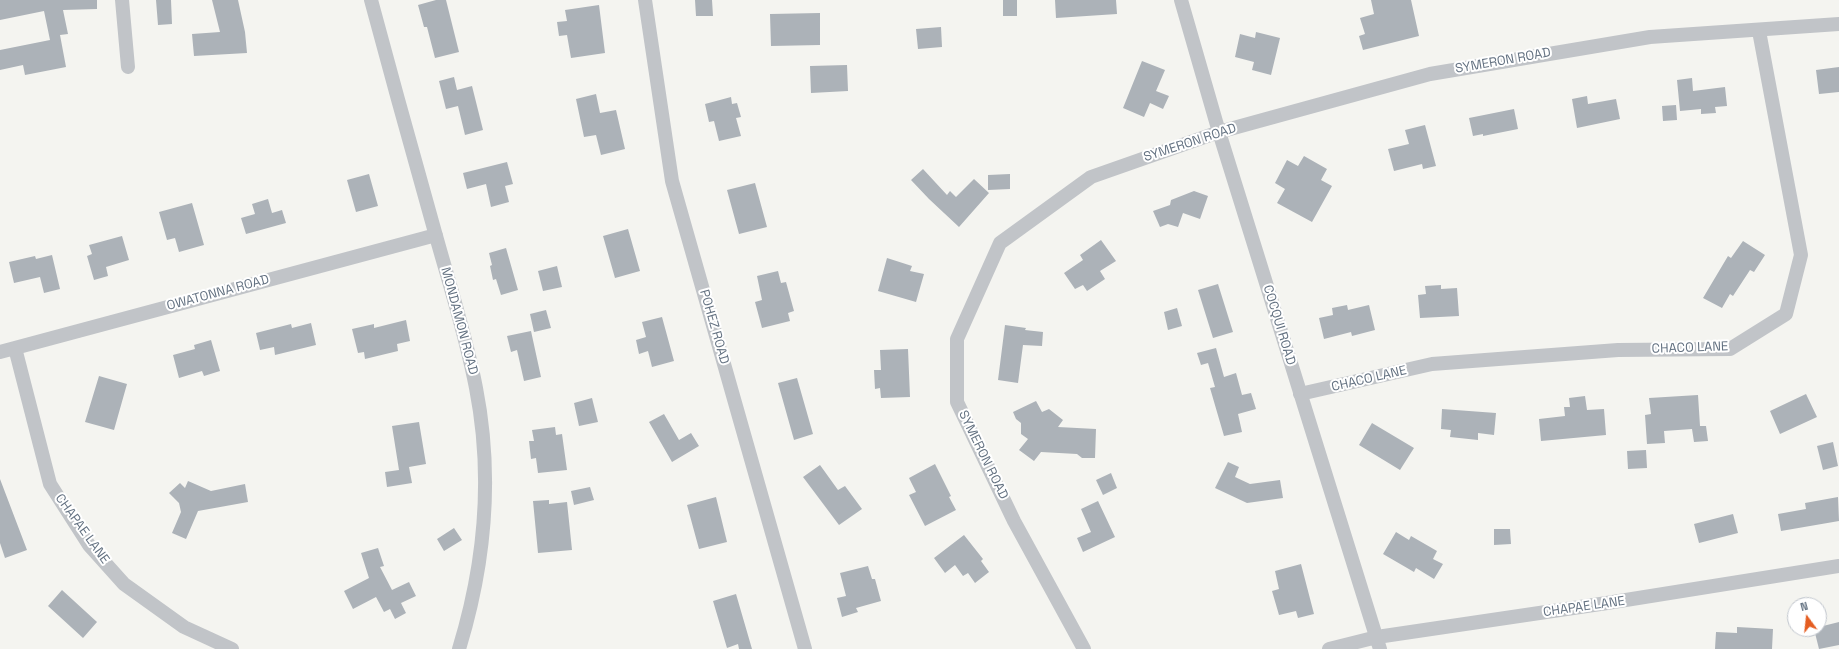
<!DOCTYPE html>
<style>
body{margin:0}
#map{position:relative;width:1839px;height:649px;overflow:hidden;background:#f4f4f0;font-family:"Space Grotesk",sans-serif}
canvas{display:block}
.north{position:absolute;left:1787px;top:597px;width:40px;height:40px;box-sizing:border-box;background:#fff;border:1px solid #c1c6cd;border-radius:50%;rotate:345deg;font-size:11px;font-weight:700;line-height:16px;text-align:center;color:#637181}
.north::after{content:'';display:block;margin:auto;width:14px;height:18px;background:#e45d21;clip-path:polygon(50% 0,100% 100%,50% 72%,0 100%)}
</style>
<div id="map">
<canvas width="1839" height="649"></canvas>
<div class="north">N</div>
</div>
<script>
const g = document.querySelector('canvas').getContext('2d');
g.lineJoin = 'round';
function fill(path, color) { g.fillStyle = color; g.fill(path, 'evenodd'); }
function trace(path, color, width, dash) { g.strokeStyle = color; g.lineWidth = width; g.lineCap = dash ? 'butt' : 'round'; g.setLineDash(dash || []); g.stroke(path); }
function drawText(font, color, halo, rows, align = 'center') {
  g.font = font + ' "Space Grotesk",sans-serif'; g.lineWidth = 4; g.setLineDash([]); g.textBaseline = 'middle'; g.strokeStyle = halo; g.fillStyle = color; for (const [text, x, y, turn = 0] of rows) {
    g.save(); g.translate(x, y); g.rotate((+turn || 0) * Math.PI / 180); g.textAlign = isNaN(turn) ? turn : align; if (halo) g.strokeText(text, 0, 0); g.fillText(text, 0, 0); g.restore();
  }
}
const building = new Path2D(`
 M0,0h97v9l-34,1 5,24 -8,1 6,32 -41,8 -2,-10 -23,5v-20l50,-10 -6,-29 -44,9z
 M156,0h15l1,24 -14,1z
 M212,0h26l7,32 2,21 -53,3 -2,-22 28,-2z
 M436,0h10l13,52 -24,6 -8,-31h-3l-6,-22z
 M695,0h17l1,16h-17z
 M1003,0h14v16h-14z
 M1055,0h61l1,14 -61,4z
 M1371,0h40l8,36 -56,14 -4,-14 6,-2 -5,-16 14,-4z
 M599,5l6,48 -34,5 -4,-23 -8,1 -2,-14 10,-1 -2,-11z
 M820,13v32l-49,1 -1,-32z
 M941,27l1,20 -24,2 -2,-20z
 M1256,32l24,6 -9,37 -19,-5 2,-8 -19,-5 5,-23 15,4z
 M1142,61l23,9 -9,21 13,5 -6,13 -13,-6 -6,14 -21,-9z
 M847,65l1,26 -37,2 -1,-27z
 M1839,67v25l-20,2 -3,-24z
 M454,77l3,13 15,-4 11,44 -18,5 -7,-29 -12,3 -7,-28z
 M1692,78l1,13 32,-4 2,19 -12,1 1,6 -15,1v-5l-21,2 -3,-31z
 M596,94l4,19 16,-3 9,39 -24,6 -5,-20 -12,2 -8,-38z
 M1587,96l1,8 28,-5 4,20 -43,9 -5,-29z
 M731,97l1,7 5,-1 4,14 -5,1 5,18 -22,5 -5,-20 -5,1 -4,-18z
 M1676,105l1,15 -14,1 -1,-15z
 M1514,109l4,20 -35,7v-2l-10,2 -4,-18z
 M1425,125l11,41 -13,3 -1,-5 -28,7 -6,-22 21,-5 -4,-14z
 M1304,156l23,13 -6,11 11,6 -20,36 -35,-19 8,-14 -10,-6 12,-23 11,6z
 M507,162l6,22 -8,2 4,16 -18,5 -5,-23 -19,5 -4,-16z
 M923,169l24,26 3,-4 6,6 18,-18 15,14 -30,34 -30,-28 -18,-19z
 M369,174l9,32 -22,6 -9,-32z
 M1010,174v15l-22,1v-15z
 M755,183l12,44 -28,7 -12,-44z
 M1194,191l14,5 -8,23 -17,-6 -5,14 -10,-3 -8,3 -7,-16 17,-6 1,-5z
 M268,199l4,14 10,-3 4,13 -40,11 -5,-16 14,-4 -3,-10z
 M192,203l12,42 -25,7 -4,-14 -8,2 -8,-28z
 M628,229l12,42 -25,7 -12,-42z
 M122,236l7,24 -23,7 2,9 -14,4 -7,-24 5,-2 -3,-9z
 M1101,240l15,21 -16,10 5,8 -18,12 -4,-6 -8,4 -11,-16 19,-13 -3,-5z
 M1743,241l22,14 -11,17 -4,-2 -17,26 -3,-2 -8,14 -19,-10 25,-42 3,2z
 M506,248l12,42 -17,5 -5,-16 -3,1 -3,-14 2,-1 -3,-12z
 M52,255l8,34 -16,4 -4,-16 -26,6 -5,-21 26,-6 1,3z
 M887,258l25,8 -2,5 14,3 -8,28 -38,-11z
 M557,266l5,21 -19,4 -5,-20z
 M778,271l3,12 5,-1 8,29 -6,2 2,8 -28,7 -7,-26 7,-2 -5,-24z
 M1218,284l15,48 -20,6 -15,-48z
 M1441,285v4l16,-1 2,28 -39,2 -2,-23 8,-1 -1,-8z
 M1347,305l1,5 21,-5 6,25 -23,6 -1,-4 -27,7 -5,-21 14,-3 -1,-7z
 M1177,308l5,18 -14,4 -4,-18z
 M546,310l5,18 -17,4 -4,-18z
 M662,317l12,44 -22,6 -4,-16 -9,3 -3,-14 10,-3 -4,-15z
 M406,320l4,21 -13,3 1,7 -33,8 -1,-7 -6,1 -6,-24 22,-5v4z
 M311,323l5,22 -41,10 -1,-8 -14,3 -4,-17 35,-9 1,4z
 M1005,325l21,3 -1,2 18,2 -1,14 -19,-1 -5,38 -20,-3z
 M531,331l10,46 -17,4 -7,-31 -6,2 -4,-16z
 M211,340l9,31 -16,5 -2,-5 -23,7 -6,-23 22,-6 -1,-4z
 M1216,348l8,29 12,-4 6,22 9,-2 5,16 -18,5 4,18 -18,4 -14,-48 5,-1 -7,-24 -7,2 -4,-12z
 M908,349l2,48 -29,1 -1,-10 -5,1 -1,-19h7l-1,-20z
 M99,376l28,8 -13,46 -29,-8z
 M797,378l16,56 -19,6 -16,-57z
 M1806,394l11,23 -37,17 -10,-23z
 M1698,395l2,31h6l2,15 -14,1 -2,-13 -28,2 1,12 -18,1 -2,-29 6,-1 -2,-16z
 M1585,396l2,14 17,-1 2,26 -65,6 -2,-22 26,-3 -1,-9h6l-1,-9z
 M592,398l6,24 -19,4 -5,-23z
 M1036,401l6,11 7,-3 14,11 -5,7 38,2 -1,29h-13l-5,-4 -36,-2 -7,9 -15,-11 9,-11 -7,-5v-11l-5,-4 -3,-7z
 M1442,409l54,4 -2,22 -16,-2v7l-28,-3 1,-7 -10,-1z
 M664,414l15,26 12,-7 8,13 -27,16 -23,-40z
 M419,422l7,42 -17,3 3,16 -25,4 -2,-15 14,-2 -7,-44z
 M1372,423l42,25 -14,22 -41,-25z
 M555,427l1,8 6,-1 5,36 -29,3 -2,-15 -5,1 -2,-18h5l-2,-11z
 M1833,442l5,24 -15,4 -6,-24z
 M1646,450l1,18 -19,1 -1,-18z
 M1228,462l11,5 -4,10 15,7 30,-4 3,18 -36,5 -32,-15z
 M935,464l16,32 -2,1 7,13 -31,16 -16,-31 7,-3 -7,-14z
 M820,465l18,25 7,-4 17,23 -23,16 -36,-48z
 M1111,473l6,15 -14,7 -7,-15z
 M0,479l27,71 -22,8 -5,-15z
 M188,481l23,10 34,-7 3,18 -50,9 -12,28 -14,-6 9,-21 -2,-9 -10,-10 11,-10 5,5z
 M590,487l4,13 -20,5 -3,-14z
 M716,497l11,45 -28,7 -12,-44z
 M1838,497l1,24 -58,10 -3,-17 28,-5 -1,-6z
 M549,500v4l18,-2 5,48 -34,3 -5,-52z
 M1098,501l17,36 -32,15 -6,-14 14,-6 -10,-23z
 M1733,514l5,19 -39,10 -5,-19z
 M454,528l8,12 -18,11 -7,-12z
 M1494,529h16l1,15 -17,1z
 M1396,532l13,8 2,-4 26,15 -4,8 10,5 -9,15 -18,-11 -2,4 -31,-18z
 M964,535l19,24 -2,2 8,11 -14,11 -7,-10 -5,3 -8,-11 -10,8 -11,-15z
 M378,548l6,18 -4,1 12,23 17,-8 7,14 -15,7 5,10 -11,6 -5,-10 -6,3 -8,-15 -23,12 -9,-18 25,-13 -8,-25z
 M1301,564l13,50 -16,4 -2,-7 -17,4 -7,-24 7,-2 -4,-18z
 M868,566l4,13h3l6,22 -25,7 2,4 -16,5 -5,-19 9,-2 -6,-23z
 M62,590l35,32 -14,16 -35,-32z
 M736,594l16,55h-13l-1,-5 -11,4 -14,-47z
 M1839,622v23l-20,4 -5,-20h5v-2z
 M1737,627l36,2 -1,20h-57l1,-17 21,1z`);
const minor = new Path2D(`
 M122,0l6,67
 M371,0c21,79 43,157 65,236 14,50 30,100 40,152 17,87 9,176 -17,261
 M645,0l27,181 133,468
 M1181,0l38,132 161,517
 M15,348l35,136 39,61 35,39 60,43 48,22
 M0,352l436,-117
 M1300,394l132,-30 186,-14 112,-1 56,-35 15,-59 -42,-224
 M1084,649l-70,-128 -57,-119v-63l43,-96 91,-66 128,-45 211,-58 220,-37 189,-13
 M1329,649l48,-12 230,-34 232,-37`);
const streetNames = [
 ["SYMERON ROAD",1503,61,-10],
 ["SYMERON ROAD",1190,143,-18],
 ["OWATONNA ROAD",218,293,-15],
 ["MONDAMON ROAD",459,321,75],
 ["COCQUI ROAD",1279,325,73],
 ["POHEZ ROAD",714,327,74],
 ["CHACO LANE",1690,348,-2],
 ["CHACO LANE",1369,379,-13],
 ["SYMERON ROAD",983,455,64],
 ["CHAPAE LANE",82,529,54],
 ["CHAPAE LANE",1584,607,-8]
];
fill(building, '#acb2b8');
trace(minor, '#c1c4c8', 14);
drawText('13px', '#637181', '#fff', streetNames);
</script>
